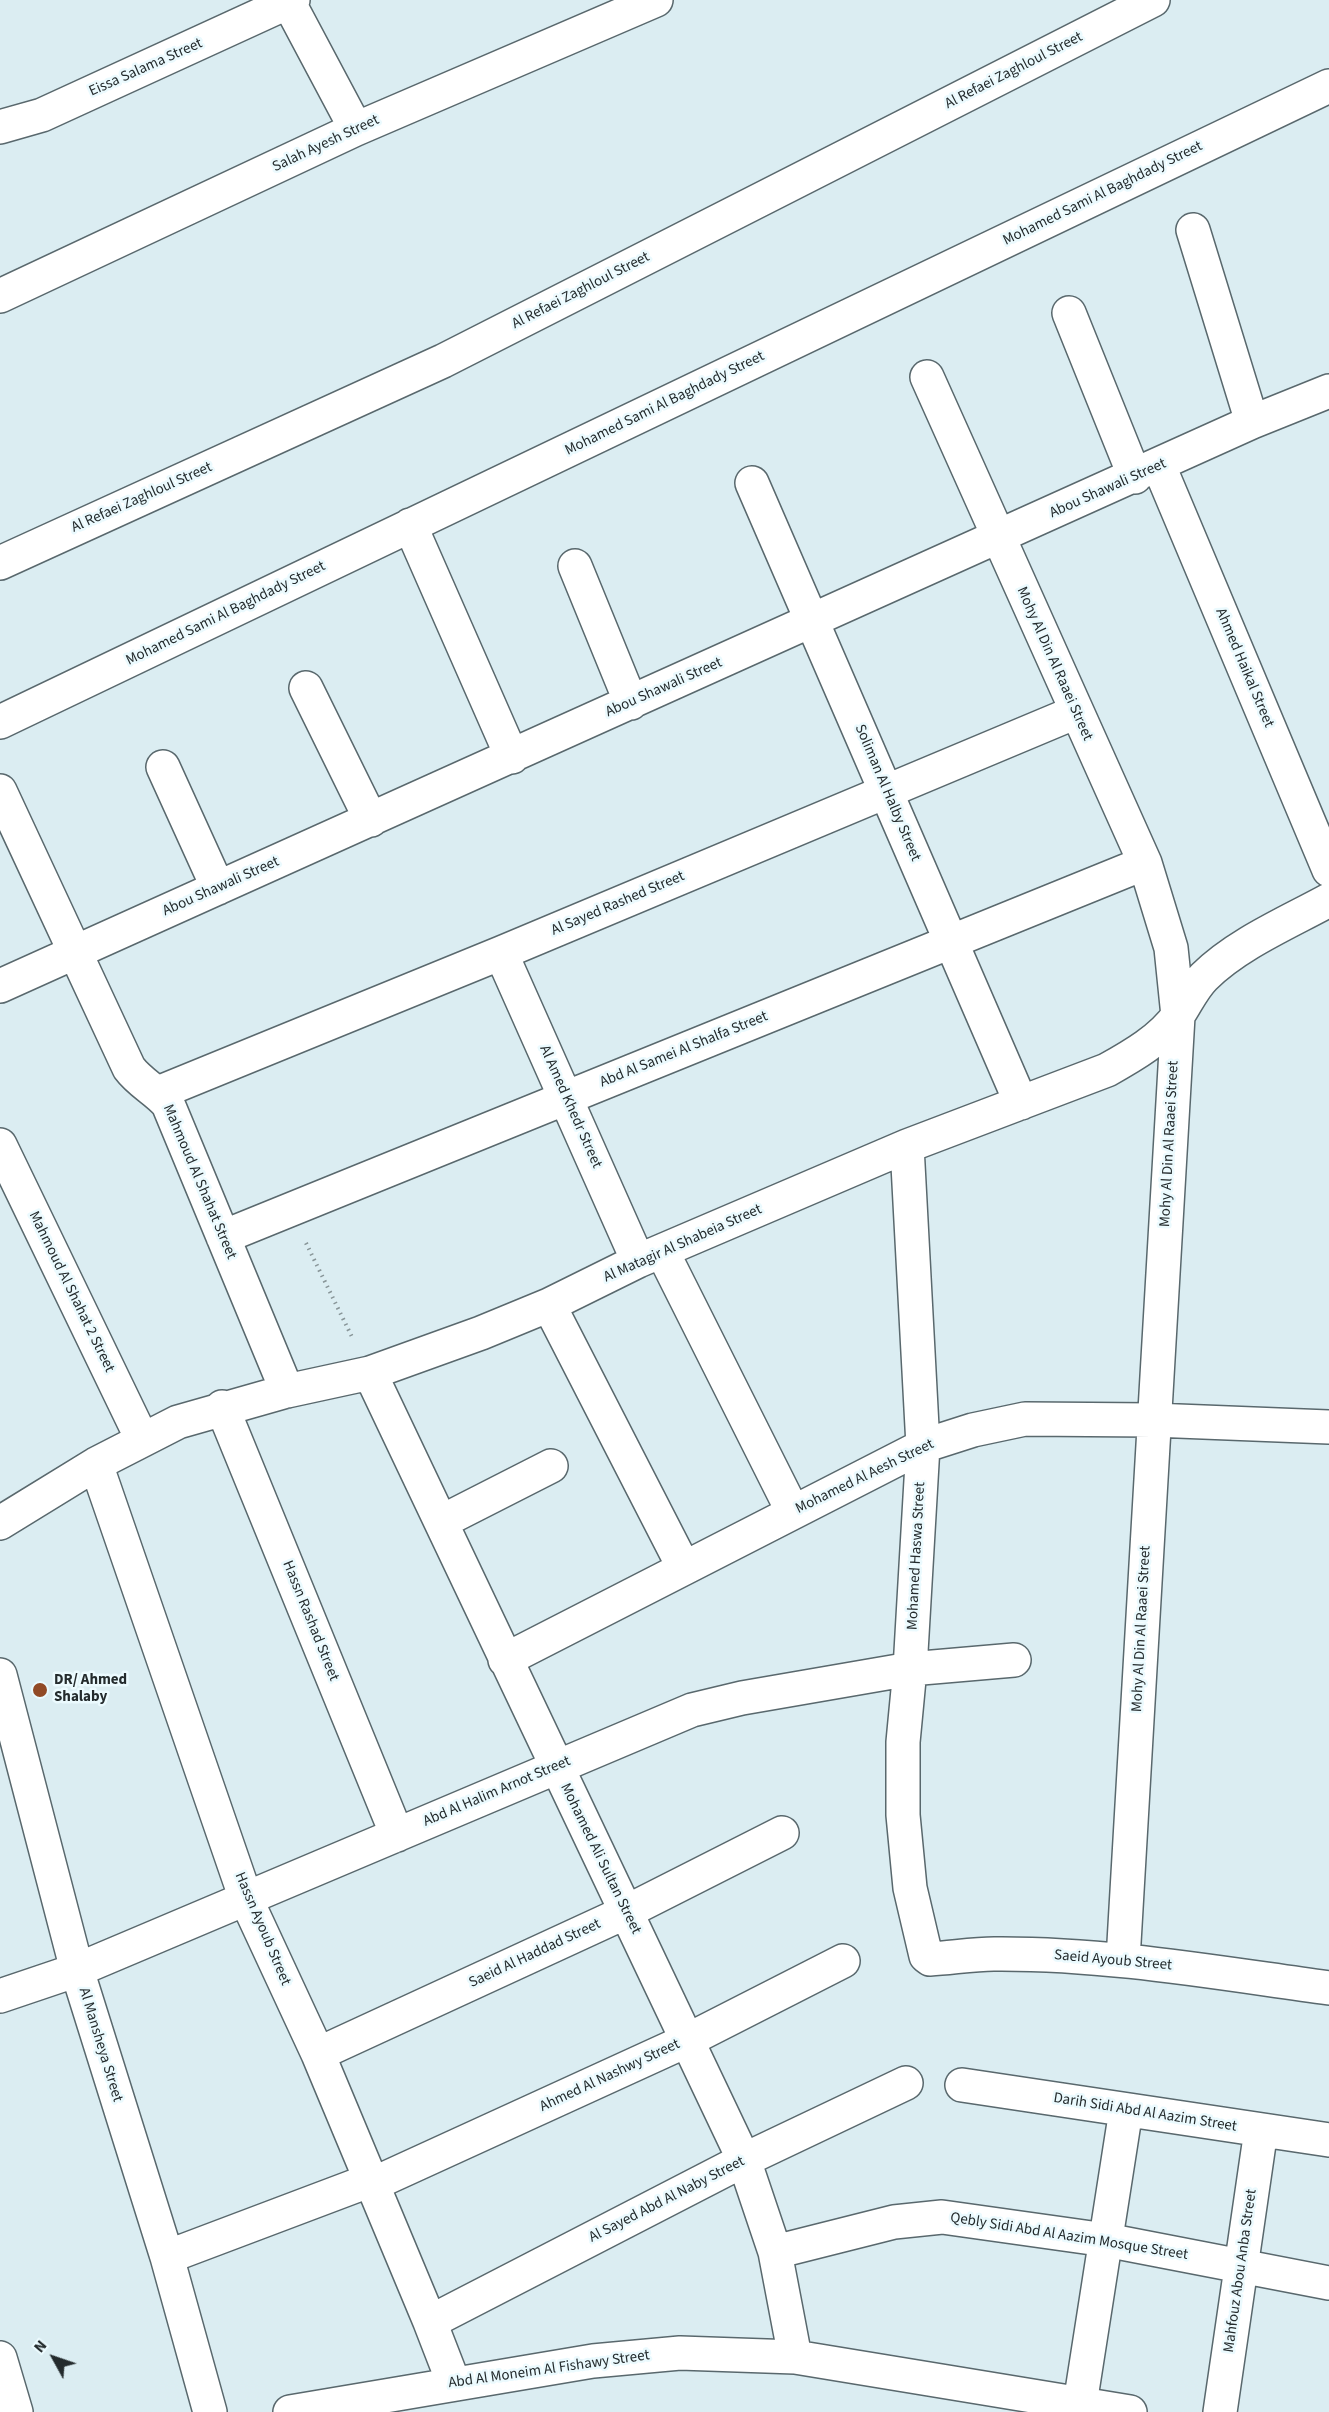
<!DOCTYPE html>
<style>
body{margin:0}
#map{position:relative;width:1329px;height:2412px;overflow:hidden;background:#dbedf2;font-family:"Source Sans 3",sans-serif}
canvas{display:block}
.north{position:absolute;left:24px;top:2328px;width:60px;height:60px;-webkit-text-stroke:4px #ebfafe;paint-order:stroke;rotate:310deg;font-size:16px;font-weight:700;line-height:24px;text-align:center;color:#242b2d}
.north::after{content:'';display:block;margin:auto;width:21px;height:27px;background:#242b2d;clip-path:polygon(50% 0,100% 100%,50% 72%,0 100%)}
</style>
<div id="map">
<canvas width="1329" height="2412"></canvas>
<div class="north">N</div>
</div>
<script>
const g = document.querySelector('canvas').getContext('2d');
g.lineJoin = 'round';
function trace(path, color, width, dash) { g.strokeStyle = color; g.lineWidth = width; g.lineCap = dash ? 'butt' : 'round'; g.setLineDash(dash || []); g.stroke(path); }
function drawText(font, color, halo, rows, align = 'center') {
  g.font = font + ' "Source Sans 3",sans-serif'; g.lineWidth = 5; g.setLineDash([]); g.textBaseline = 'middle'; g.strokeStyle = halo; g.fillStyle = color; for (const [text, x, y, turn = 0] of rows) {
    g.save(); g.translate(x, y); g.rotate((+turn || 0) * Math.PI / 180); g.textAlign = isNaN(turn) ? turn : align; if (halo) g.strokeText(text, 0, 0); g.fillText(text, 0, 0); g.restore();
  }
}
const path = new Path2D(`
 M306,1243l47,96`);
const minor = new Path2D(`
 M289,3l67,126
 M0,127l42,-12 251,-115
 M1193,230l59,192
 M0,296l356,-167 300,-129
 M1069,313l66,164
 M927,377l218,486 26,85 7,68 -55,944
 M1159,466l170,404
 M752,483l269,620
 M410,525l102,232
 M0,563l443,-202 710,-361
 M575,566l56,137
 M306,688l65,132
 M0,722l1329,-636
 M163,767l55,121
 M0,791l129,277c11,15 27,22 39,36l119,287
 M501,953l137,308
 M0,986l1252,-564 77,-31
 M158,1093l343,-140 575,-241
 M0,1145l142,294
 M907,1146l16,300 -13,223 -7,73v73l7,73 16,68 4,3c21,-1 42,-5 64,-5 112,-1 224,19 335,34
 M223,1237l922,-374
 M662,1251l131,261
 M549,1305l135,263
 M370,1373l374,787 31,92 20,105
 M222,1407l175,428
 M96,1464l150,435 72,155 112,268 24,62
 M441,1522l110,-56
 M0,1523l96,-59 82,-42 109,-31 83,-18 111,-40 68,-28 89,-44 269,-115 200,-76c25,-14 55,-31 72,-56 8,-12 14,-26 25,-37 33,-33 85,-55 125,-77
 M505,1660l418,-214 50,-16 52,-11 128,1 176,7
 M0,1675l77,295 90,287 43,155
 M0,1996l77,-26 615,-260 50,-12 168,-29 104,-9
 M318,2054l308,-142 156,-79
 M962,2085l367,55
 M373,2184l315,-144 155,-79
 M775,2252l119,-30 48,-5 164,23 223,43
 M167,2257l204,-77
 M430,2322l314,-162 162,-77
 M0,2358l16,54
 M1080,2404l46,-294
 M290,2412l303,-51 87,-8 115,4 335,55
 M1220,2412l41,-282`);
const markers = [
 [40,1690,8,"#914a26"]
];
const streetNames = [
 ["Eissa Salama Street",146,68,-24],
 ["Al Refaei Zaghloul Street",1014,71,-27],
 ["Salah Ayesh Street",326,144,-25],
 ["Mohamed Sami Al Baghdady Street",1103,194,-26],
 ["Al Refaei Zaghloul Street",581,291,-27],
 ["Mohamed Sami Al Baghdady Street",665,404,-26],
 ["Abou Shawali Street",1108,489,-24],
 ["Al Refaei Zaghloul Street",142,498,-24],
 ["Mohamed Sami Al Baghdady Street",226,614,-26],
 ["Mohy Al Din Al Raaei Street",1054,664,66],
 ["Ahmed Haikal Street",1244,668,67],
 ["Abou Shawali Street",664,688,-24],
 ["Soliman Al Halby Street",887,793,67],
 ["Abou Shawali Street",221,887,-24],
 ["Al Sayed Rashed Street",618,904,-23],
 ["Abd Al Samei Al Shalfa Street",684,1050,-22],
 ["Al Amed Khedr Street",570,1107,66],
 ["Mohy Al Din Al Raaei Street",1170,1144,-87],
 ["Mahmoud Al Shahat Street",199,1182,67],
 ["Al Matagir Al Shabeia Street",683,1244,-24],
 ["Mahmoud Al Shahat 2 Street",71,1292,64],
 ["Mohamed Al Aesh Street",865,1477,-26],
 ["Mohamed Haswa Street",917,1556,-87],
 ["Hassn Rashad Street",310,1621,68],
 ["Mohy Al Din Al Raaei Street",1142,1629,-87],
 ["Abd Al Halim Arnot Street",497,1792,-23],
 ["Mohamed Ali Sultan Street",600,1859,64],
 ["Hassn Ayoub Street",262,1929,67],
 ["Saeid Al Haddad Street",535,1954,-25],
 ["Saeid Ayoub Street",1113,1961,5],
 ["Al Mansheya Street",100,2045,73],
 ["Ahmed Al Nashwy Street",610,2076,-25],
 ["Darih Sidi Abd Al Aazim Street",1145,2113,9],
 ["Al Sayed Abd Al Naby Street",667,2200,-27],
 ["Qebly Sidi Abd Al Aazim Mosque Street",1069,2237,9],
 ["Mahfouz Abou Anba Street",1241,2271,-82],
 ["Abd Al Moneim Al Fishawy Street",549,2370,-8]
];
const poiNames = [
 ["DR/ Ahmed",54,1681],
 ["Shalaby",54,1698]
];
trace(minor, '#59686d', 36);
trace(path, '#889598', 4, [1.5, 4.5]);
trace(minor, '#fff', 33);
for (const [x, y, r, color] of markers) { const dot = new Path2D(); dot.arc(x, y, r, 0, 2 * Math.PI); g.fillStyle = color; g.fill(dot); trace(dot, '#ebfafe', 2); }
drawText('15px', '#242b2d', '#ebfafe', streetNames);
drawText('bold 15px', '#242b2d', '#ebfafe', poiNames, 'left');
</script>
